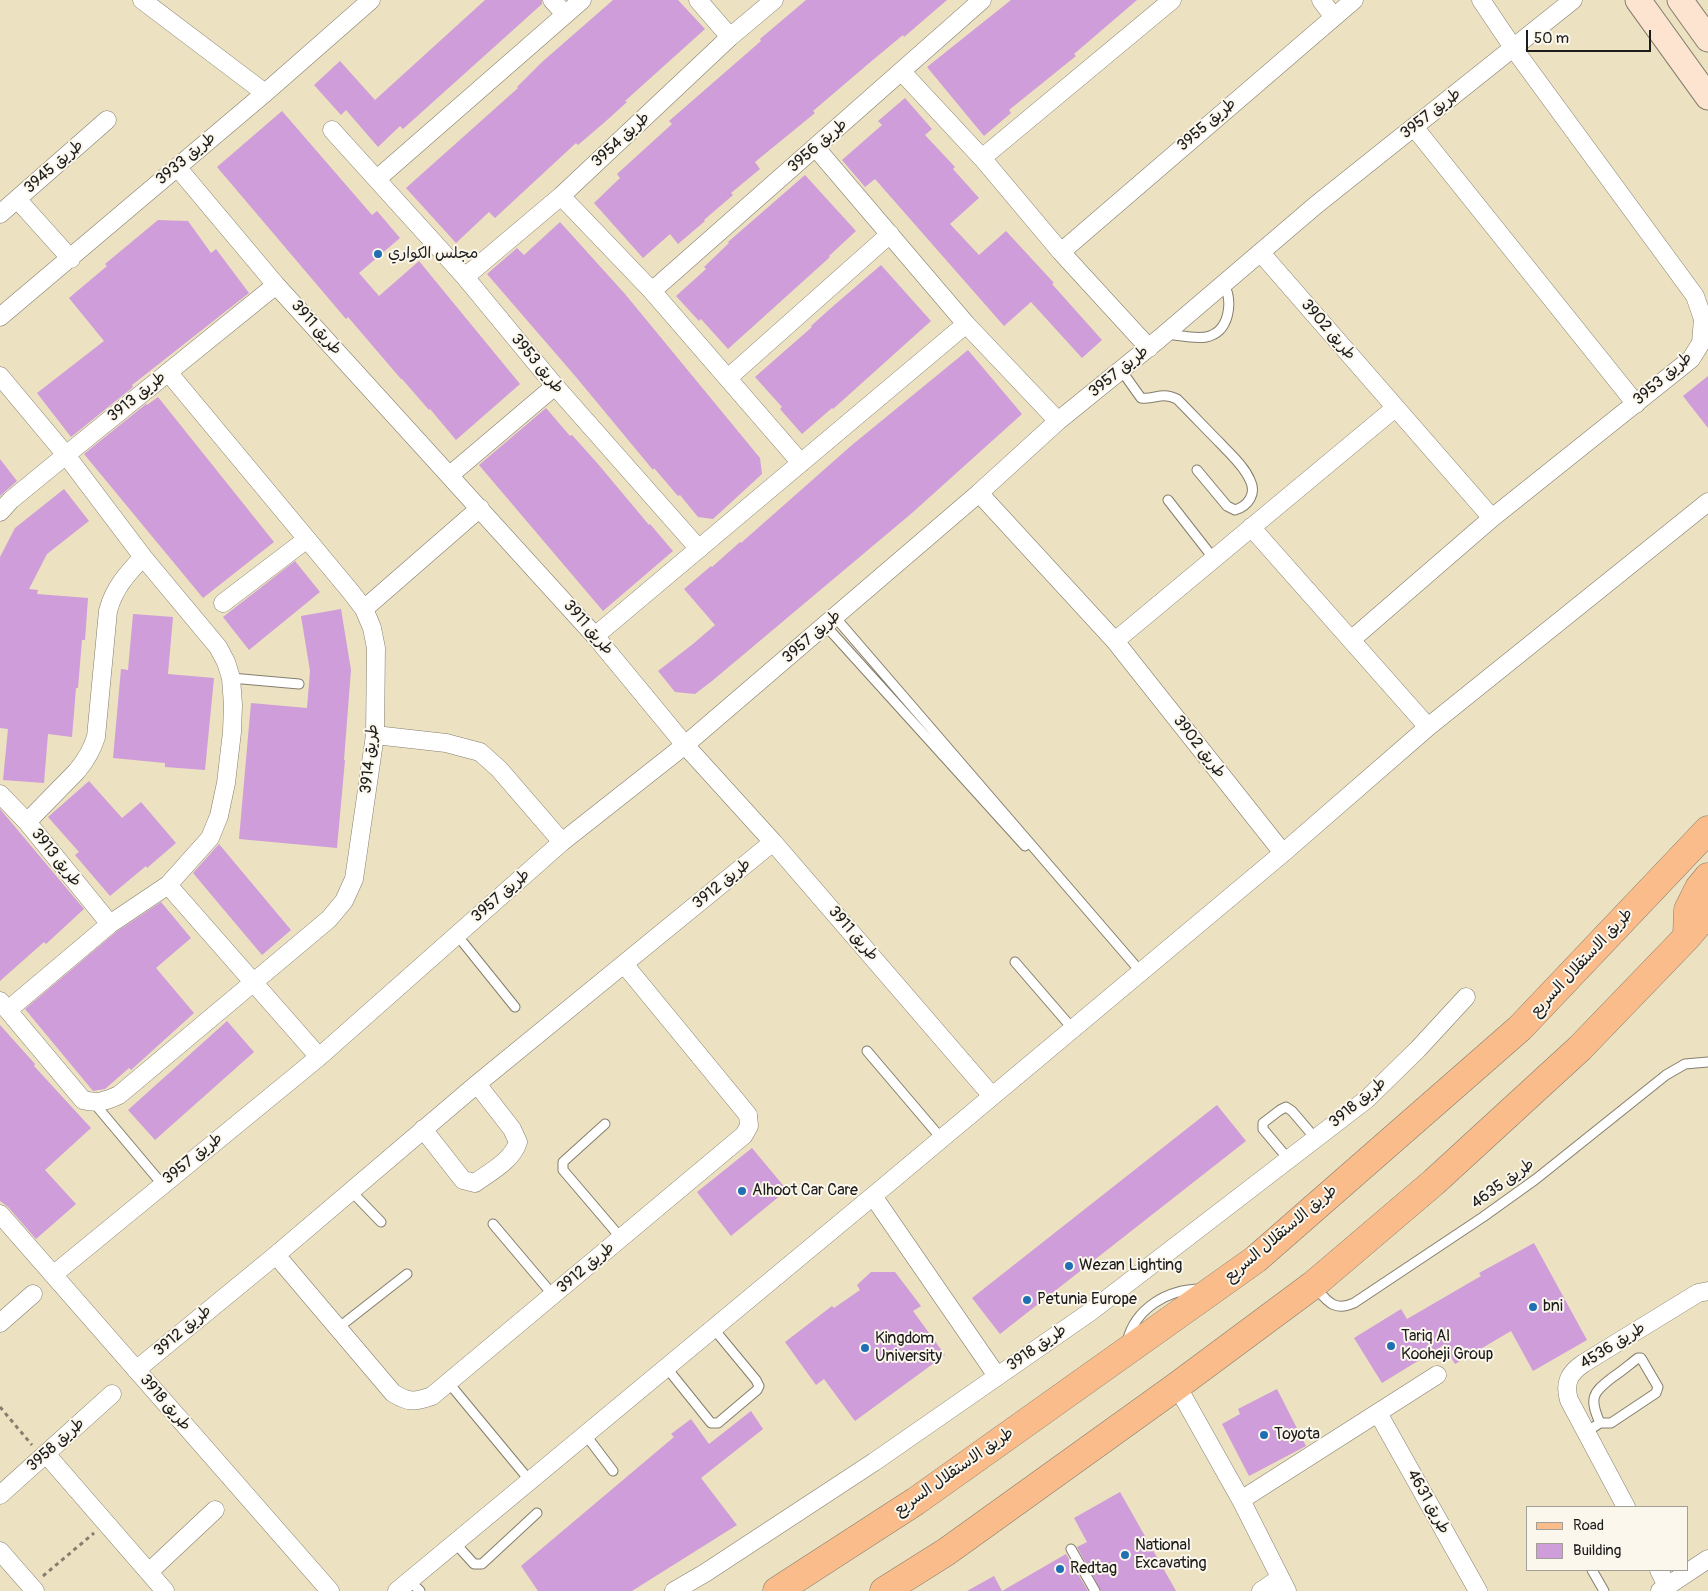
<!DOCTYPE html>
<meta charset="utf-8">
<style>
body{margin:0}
#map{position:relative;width:1708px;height:1591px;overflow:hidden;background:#ece1c0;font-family:Pangolin,sans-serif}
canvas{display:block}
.legend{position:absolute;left:1526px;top:1506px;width:162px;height:65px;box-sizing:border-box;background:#fbf7ec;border:1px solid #a29f99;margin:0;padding:6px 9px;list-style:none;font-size:15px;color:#1c1c1c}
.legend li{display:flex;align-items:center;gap:10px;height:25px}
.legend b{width:25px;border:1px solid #a29f99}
.scale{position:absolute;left:1526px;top:30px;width:125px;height:22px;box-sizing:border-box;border:2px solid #1c1c1c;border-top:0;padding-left:6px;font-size:15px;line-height:18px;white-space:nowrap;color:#1c1c1c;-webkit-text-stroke:4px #fbf7ec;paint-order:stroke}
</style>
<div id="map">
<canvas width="1708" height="1591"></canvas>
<ul class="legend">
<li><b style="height:6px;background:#f9bc8a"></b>Road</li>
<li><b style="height:14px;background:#cf9dd9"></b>Building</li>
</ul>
<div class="scale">50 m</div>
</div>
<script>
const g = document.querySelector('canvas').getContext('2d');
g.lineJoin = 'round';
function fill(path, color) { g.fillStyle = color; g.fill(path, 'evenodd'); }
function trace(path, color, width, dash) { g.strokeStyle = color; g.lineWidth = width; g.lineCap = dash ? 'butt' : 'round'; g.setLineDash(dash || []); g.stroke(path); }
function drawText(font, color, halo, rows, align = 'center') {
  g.font = font + ' Pangolin,"Playpen Sans Arabic",sans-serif'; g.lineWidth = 4; g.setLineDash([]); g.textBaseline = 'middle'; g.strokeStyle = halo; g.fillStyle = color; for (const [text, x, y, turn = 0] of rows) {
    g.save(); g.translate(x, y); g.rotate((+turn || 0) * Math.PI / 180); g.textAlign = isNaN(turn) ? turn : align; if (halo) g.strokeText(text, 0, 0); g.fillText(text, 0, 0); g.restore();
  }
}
const building = new Path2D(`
 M485,0h57v4l-139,125 -3,-3 -22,21 -32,-37 -5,5 -27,-30 26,-24 35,39z
 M613,0h65l27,29 -80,72 2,1 -21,19 -28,24 -2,-2 -81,75 -6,-6 -33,31 -50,-55 112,-100 -1,-1 25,-25z
 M806,0h141l-43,37 -1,-2 -29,24 -61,52 2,2 -60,49 5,7 -29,24 2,2 -29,25 1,1 -27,23 -8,-10 -27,24 -49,-55 26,-25 -3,-4 55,-50 -3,-3 92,-80 -1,-2z
 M1011,0h126l-63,54 2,2 -67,54 2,3 -27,23 -57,-69z
 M905,98l27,31 -7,6 30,32 -2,2 26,29 -29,26 29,31 27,-24 48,52 -2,1 50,56 -20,18 -51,-56 -27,24 -129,-147 -10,8 -23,-27 40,-35 -4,-4z
 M282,111l90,104 5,-4 23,27 -41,35 20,23 40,-35 101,123 -64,56 -26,-31 -1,1 -27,-31h-1l-53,-62 -2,2 -129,-152z
 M805,175l51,56 -27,25 1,1 -102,92 -27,-30 -2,2 -23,-25 30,-27 -2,-2 25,-24 -1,-1z
 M158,220l30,1 23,32 5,-4 33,44 -117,92 1,2 -62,50 -34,-44 67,-52 -35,-43 38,-32 -2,-2z
 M560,222l65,72 135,164 2,16 -49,45 -15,-2 -18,-22 -2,1 -24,-28 -1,2 -77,-93 -89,-103 30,-26 7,7z
 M881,265l50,56 -98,88 -1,-1 -30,26 -22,-25 2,-2 -27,-30 57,-50 -1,-1 20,-18z
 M968,350l54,64 -110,99 -200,168 -17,13 -20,-2 -17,-21 35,-27 22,-19 -31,-36 27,-23 1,1 28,-25 1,1 111,-98z
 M1708,376v52l-25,-32z
 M158,397l116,145 -71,56 -119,-144 62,-50 1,1z
 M546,408l24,28 2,-1 26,29 51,61 1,-1 23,27 -70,60 -124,-146z
 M0,459l17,22 -17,15z
 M64,489l25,32 -42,33 -18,35 9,1 -1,4 51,4 -3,42h-3l-4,48h-2l-4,49 -24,-3 -4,49 -41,-3 5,-51 -8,-1v-171l15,-29z
 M295,561l25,31 -71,58 -26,-33z
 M341,609l10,61 -7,90h1l-8,88 -98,-9 12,-136 56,5 3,-37 -9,-55z
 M133,614l40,3 -5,57 46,4 -9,92 -40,-3v-4l-52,-5 8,-89 7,1z
 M89,781l33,37 19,-16 35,41 -29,25 -1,-2 -36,30 -35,-41 4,-3 -31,-35z
 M0,809l84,100 -38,35 -2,-2 -44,39z
 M219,844l72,86 -29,25 -69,-82z
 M161,902l30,36 -35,30 38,45 -63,57 -2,-2 -24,21 -12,2 -68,-82 91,-77z
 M227,1021l27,31 -99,88 -27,-30z
 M0,1025l35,39 -1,2 57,62 -46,42 31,34 -40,35 -28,-32 -8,-6z
 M1217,1105l29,36 -246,193 -28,-36z
 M752,1148l35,42 -56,46 -34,-44z
 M1534,1243l53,97 -54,31 -22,-40 -56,33 -11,-19 -62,38 -28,-45 47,-29 6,10 74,-43 -2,-3z
 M871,1272h24l26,34 -8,5 32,44 -90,66 -31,-42 -8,6 -31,-43 47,-36 2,2 26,-18 -3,-5z
 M1277,1389l29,57 -57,30 -27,-52 18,-10 -2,-5z
 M751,1411l12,18 -62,49 36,47 -105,66h-94l-17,-25 153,-129 -3,-3 20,-15 18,25z
 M1120,1492l56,99h-75l-24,-44 10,-5 -13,-24z
 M1066,1554l22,37h-121l27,-15 8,15z`);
const path = new Path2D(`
 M0,1407l32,38
 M43,1576l51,-43`);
const service = new Path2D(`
 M1166,334c12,1 28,5 40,3 24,-5 27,-35 18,-53
 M1121,370l20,28c15,2 19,-7 36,1 15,15 29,30 44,45 10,11 23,22 29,36 7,14 -2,26 -15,30l-8,-4 -30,-36
 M1168,500l46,59
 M835,617l305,354
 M825,625l200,221
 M231,678l68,6
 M457,935l58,72
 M1015,962l57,66
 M867,1051l74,87
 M94,1103l68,81
 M605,1124l-42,38v8l58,68
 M1289,1160l-26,-31v-6l17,-13 6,-3 6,4 23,27
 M351,1191l30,31
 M493,1224l60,71
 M1315,1287c12,14 19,25 39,16l129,-86 53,-38 130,-104 19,-11 23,-2
 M338,1328l69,-54
 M1127,1342c8,-34 41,-53 74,-53
 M666,1367l45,56h7l39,-33 2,-4 -3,-6 -43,-52
 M448,1382l82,99
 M1586,1432l14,-9h11l45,-30 2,-6 -17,-29h-3c-8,6 -16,13 -25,19 -21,16 -24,21 -13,46
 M585,1434l28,37
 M455,1543l19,21h8l55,-51
 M1071,1549l24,42
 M1592,1570l12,21
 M410,1581l10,10`);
const minor = new Path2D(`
 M142,0l123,93
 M552,0l13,14
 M698,0l32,37
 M1321,0l12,16
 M902,72l80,86 79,94 88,96
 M1414,127l222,277
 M332,130l133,147 90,109 144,163
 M816,148l150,176 92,97
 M982,158l190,-158
 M177,167l99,118 319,351 90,109 88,97 219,254
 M377,179l205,-179
 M561,196l91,95 149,172
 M17,199l54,60
 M0,214l107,-94
 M1061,252l293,-252
 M1261,253l231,265
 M465,277l96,-81 169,-159 44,-37
 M652,291l330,-291
 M0,317l265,-224 106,-93
 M0,376l66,79 77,102 75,90 8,15 5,16 2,27 -1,27 -6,51 -7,33 -9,22 -42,47 -58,39 -102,86
 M728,378l162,-144
 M450,475l105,-89
 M979,493l136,148 168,212
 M0,512l11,-12 55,-45 210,-170
 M1251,527l177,200
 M223,603l84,-64
 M364,609l116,-101
 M595,636l371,-312
 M1351,640l141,-122 199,-159 10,-16 2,-24 -8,-23 -181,-247 -33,-49
 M1115,641l280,-233
 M375,735l71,8 34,9 19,17 63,73
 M0,794l27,28 83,102
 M27,822l50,-51c9,-11 15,-21 19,-34l12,-126c6,-23 19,-37 35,-54
 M168,885l151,172
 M0,1001l83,99c14,4 23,1 36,-5l210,-176 15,-18 10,-22 21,-144 1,-87 -4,-20 -8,-19 -13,-17 -183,-220
 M423,1129l40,51 12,3c15,-11 37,-22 43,-41l-6,-13 -35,-45
 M873,1196l124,180
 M0,1214l330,377
 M276,1255l117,138c16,10 22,9 39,3l312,-261 5,-9 -1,-11 -124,-151
 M53,1275l266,-218 243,-215 123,-97 294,-252 79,-72 101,-82 157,-134 257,-205
 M0,1323l33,-29
 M136,1370l140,-115 201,-171 296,-242
 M1177,1386l64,114 46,91
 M1378,1413l100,178
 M46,1454l119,137
 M0,1495l112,-101
 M1241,1500l196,-125
 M1626,1507l-57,-107c-5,-17 0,-27 15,-37l114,-70 10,-2
 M0,1551l35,40
 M1659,1570l8,16
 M149,1572l66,-62
 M397,1591l476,-395 410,-343 145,-126 280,-225
 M674,1591l31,-18 169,-111 216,-150 277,-213 51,-50 48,-52
 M1261,1591l19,-13
 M1660,1591l48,-32`);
const secondary = new Path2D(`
 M1638,0l70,97
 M1680,0l28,39`);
const primary = new Path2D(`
 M1687,935l1,-25 11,-22 9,-11
 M777,1591l139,-90 340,-242 264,-231 188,-198
 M884,1591l62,-39 231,-166 136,-101 121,-103 146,-134 107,-111 21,-25`);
const markers = [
 [378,254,5,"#1f6fb2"],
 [742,1191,5,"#1f6fb2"],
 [1069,1266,5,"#1f6fb2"],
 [1027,1300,5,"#1f6fb2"],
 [1533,1307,5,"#1f6fb2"],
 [1391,1346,5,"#1f6fb2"],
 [865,1348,5,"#1f6fb2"],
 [1264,1435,5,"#1f6fb2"],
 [1125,1555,5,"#1f6fb2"],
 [1060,1569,5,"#1f6fb2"]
];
const streetNames = [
 ["طريق 3957",1431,114,-38],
 ["طريق 3955",1207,125,-41],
 ["طريق 3954",621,140,-43],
 ["طريق 3956",818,146,-41],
 ["طريق 3933",186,159,-40],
 ["طريق 3945",54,167,-41],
 ["طريق 3911",316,328,48],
 ["طريق 3902",1328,330,49],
 ["طريق 3953",537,364,50],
 ["طريق 3957",1119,372,-39],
 ["طريق 3953",1663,379,-41],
 ["طريق 3913",137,397,-39],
 ["طريق 3911",588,628,49],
 ["طريق 3957",812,637,-41],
 ["طريق 3902",1199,747,52],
 ["طريق 3914",370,759,-84],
 ["طريق 3913",56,858,51],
 ["طريق 3912",722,884,-39],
 ["طريق 3957",501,896,-41],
 ["طريق 3911",853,934,49],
 ["طريق الاستقلال السريع",1582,963,-47],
 ["طريق 3918",1358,1103,-40],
 ["طريق 3957",193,1159,-39],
 ["طريق 4635",1503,1184,-36],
 ["طريق الاستقلال السريع",1281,1234,-40],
 ["طريق 3912",586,1268,-40],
 ["طريق 3912",183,1331,-40],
 ["طريق 4536",1613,1346,-32],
 ["طريق 3918",1037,1348,-35],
 ["طريق 3918",165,1403,49],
 ["طريق 3958",56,1445,-42],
 ["طريق الاستقلال السريع",954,1472,-35],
 ["طريق 4631",1428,1502,61]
];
const poiNames = [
 ["مجلس الكواري",388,254],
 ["Alhoot Car Care",752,1191],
 ["Wezan Lighting",1079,1266],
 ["Petunia Europe",1037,1300],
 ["bni",1543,1307],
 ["Tariq Al",1401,1337],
 ["Kooheji Group",1401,1355],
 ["Kingdom",875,1339],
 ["University",875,1357],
 ["Toyota",1274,1435],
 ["National",1135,1546],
 ["Excavating",1135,1564],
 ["Redtag",1070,1569]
];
fill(building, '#cf9dd9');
trace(service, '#847e6e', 11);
trace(minor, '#847e6e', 19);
trace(secondary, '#847e6e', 27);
trace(primary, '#847e6e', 29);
trace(path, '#847e6e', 3, [4, 4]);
trace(service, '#fff', 9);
trace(minor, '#fff', 18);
trace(secondary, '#fde4d0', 25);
trace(primary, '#f9bc8a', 28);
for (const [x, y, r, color] of markers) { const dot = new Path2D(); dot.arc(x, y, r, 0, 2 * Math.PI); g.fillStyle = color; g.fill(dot); trace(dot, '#fbf7ec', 2); }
drawText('16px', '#1c1c1c', '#fbf7ec', streetNames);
drawText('16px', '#1c1c1c', '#fbf7ec', poiNames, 'left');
</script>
